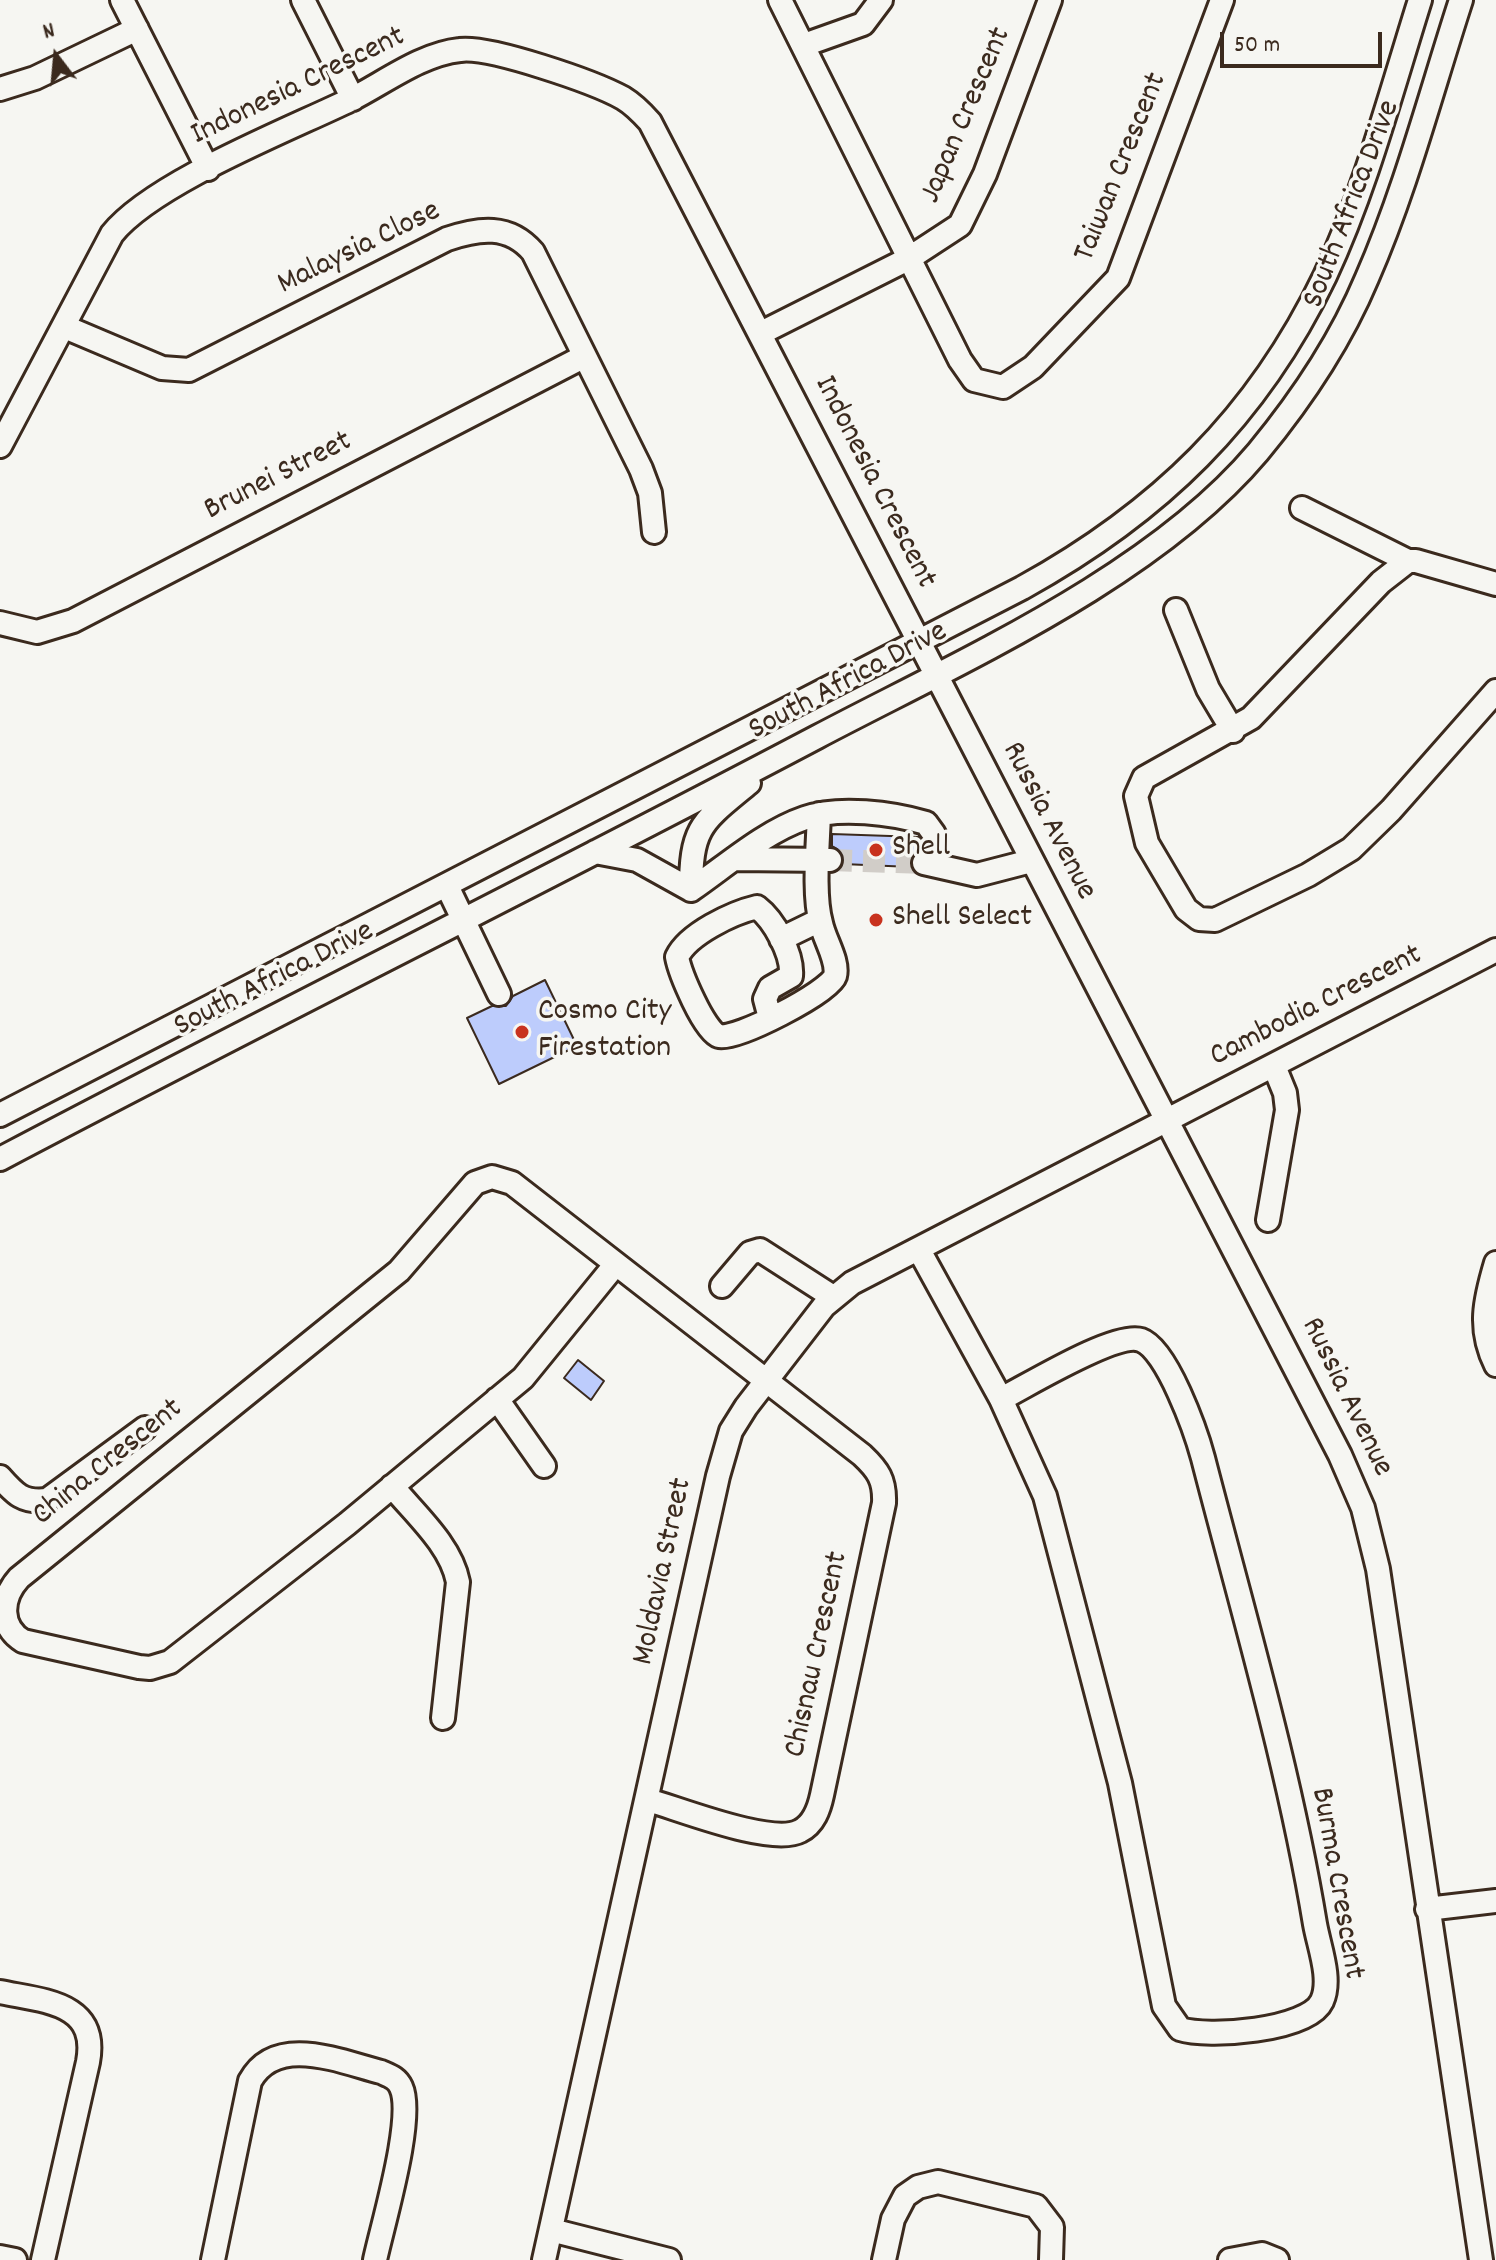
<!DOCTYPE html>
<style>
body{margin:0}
#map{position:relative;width:1496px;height:2260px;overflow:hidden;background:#f6f6f2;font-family:Dekko,sans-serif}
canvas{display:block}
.north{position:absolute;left:16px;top:16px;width:80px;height:80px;-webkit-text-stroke:6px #f6f6f2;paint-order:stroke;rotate:344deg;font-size:22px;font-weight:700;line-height:32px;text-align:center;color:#3b2a1e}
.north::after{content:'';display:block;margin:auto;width:28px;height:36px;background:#3b2a1e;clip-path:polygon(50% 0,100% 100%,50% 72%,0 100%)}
.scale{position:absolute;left:1220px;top:32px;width:162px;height:36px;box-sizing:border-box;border:4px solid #3b2a1e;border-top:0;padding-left:10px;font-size:24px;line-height:28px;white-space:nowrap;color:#3b2a1e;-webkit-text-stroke:6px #f6f6f2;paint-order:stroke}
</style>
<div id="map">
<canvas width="1496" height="2260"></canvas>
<div class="north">N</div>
<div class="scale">50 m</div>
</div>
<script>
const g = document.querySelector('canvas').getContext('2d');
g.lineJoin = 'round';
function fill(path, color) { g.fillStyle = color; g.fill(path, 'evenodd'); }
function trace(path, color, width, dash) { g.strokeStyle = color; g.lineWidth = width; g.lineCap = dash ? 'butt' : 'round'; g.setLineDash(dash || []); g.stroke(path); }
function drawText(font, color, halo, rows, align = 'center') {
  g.font = font + ' Dekko,sans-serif'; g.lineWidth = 7; g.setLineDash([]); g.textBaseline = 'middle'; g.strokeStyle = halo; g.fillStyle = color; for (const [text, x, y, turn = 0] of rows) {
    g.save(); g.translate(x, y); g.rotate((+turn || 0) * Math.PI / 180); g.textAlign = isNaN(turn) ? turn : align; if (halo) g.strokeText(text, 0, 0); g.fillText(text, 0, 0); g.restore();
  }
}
const building = new Path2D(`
 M832,834l87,3 1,13 -7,4 -2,13 -68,-3 -1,-12 -10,-6z
 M545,980l32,66 -78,38 -32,-66 25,-12h14l7,-10z
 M578,1360l26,21 -13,19 -27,-22z`);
const minorTunnel = new Path2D(`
 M830,860l93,3`);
const minor = new Path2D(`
 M122,0l86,169
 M303,0l50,99
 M780,0l180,360 14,20 29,7 30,-20 85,-89 104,-278
 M804,45l59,-21 18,-24
 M0,89l35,-11 102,-49
 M65,327l97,41 27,2 258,-131c32,-11 62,-15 86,13l108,217 9,24 4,39
 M761,333l147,-74 52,-34 25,-51 65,-174
 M0,446l112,-212c41,-51 176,-104 238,-134 34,-17 71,-46 110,-50 30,-4 134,32 163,48 10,6 19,15 27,24l690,1333 23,53 15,61 103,691
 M1302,508l106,53
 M1496,584l-80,-23h-8l-27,21 -130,136 -107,60 -8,18 11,47 39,66 13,10 16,1 93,-45 43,-26 40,-39 105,-119
 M1176,610l32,79 25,42
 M0,623l37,9 36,-11 510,-264
 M595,852l42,8 54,30
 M735,859l95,1
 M924,863l53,12 54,-14
 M447,886l52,108
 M691,890c35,-24 73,-58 114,-72 34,-12 87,-5 121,5l8,11 1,30
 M691,890c0,-64 11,-68 58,-107
 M781,939l39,-19
 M770,1018l-5,-19 5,-11 21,-12c2,-22 -17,-56 -34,-69 -25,6 -69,27 -80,50 3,16 27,74 42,79 16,5 111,-44 116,-60 4,-15 -11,-37 -14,-53 -8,-28 -3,-78 -2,-109
 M0,1115l1022,-527c136,-75 235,-170 303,-312 41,-88 66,-184 95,-276
 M0,1159c271,-143 546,-279 817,-422 144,-76 336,-160 441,-285 43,-52 83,-112 109,-174 39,-89 64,-186 94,-278
 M1268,1220l19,-110 -2,-17 -11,-27
 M919,1250l82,149 44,97 75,287 44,223 16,23c27,9 128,2 142,-28 10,-22 -3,-54 -7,-77 -26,-157 -72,-311 -112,-466 -7,-26 -36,-109 -62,-118 -25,-9 -114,46 -140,59
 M1496,1263c-11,37 -18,66 0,102
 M615,1265l-92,113 -176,146 -177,138 -20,6 -11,-1 -116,-26c-23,-14 -23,-42 -4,-63l380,-307 76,-88 17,-6 20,6 350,272c16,15 23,25 22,48l-62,292c-3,14 -8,29 -22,36 -28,15 -120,-22 -152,-31
 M722,1286l28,-33 10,-3 73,47
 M497,1399l47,67
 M0,1477c15,17 23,26 47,23l98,-72
 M392,1486c23,28 59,59 66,96l-15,136
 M1427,1909l69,-8
 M0,1992c43,9 99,10 88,70l-45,198
 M551,2230l118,30
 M0,2257l15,3
 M213,2260l37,-179c26,-48 91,-19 131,-9 9,4 16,6 20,15 14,30 -18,136 -26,173
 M544,2260l174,-784 13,-45 15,-24 78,-101 28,-23 644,-333
 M884,2260l9,-41 12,-23 13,-9 20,-5 98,24 16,21 -1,33
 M1230,2260l32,-6 15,6`);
const markers = [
 [876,850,8,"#c8321e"],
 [876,920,8,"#c8321e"],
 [522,1032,8,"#c8321e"]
];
const streetNames = [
 ["Indonesia Crescent",299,88,-26],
 ["Japan Crescent",968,116,-67],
 ["Taiwan Crescent",1123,168,-68],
 ["South Africa Drive",1354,205,-69],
 ["Malaysia Close",360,250,-26],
 ["Brunei Street",279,478,-27],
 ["Indonesia Crescent",873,483,63],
 ["South Africa Drive",849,683,-28],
 ["Russia Avenue",1047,822,63],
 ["South Africa Drive",275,981,-27],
 ["Cambodia Crescent",1317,1008,-27],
 ["Russia Avenue",1345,1398,64],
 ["China Crescent",109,1464,-39],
 ["Moldavia Street",665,1572,-78],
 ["Chisnau Crescent",819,1655,-78],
 ["Burma Crescent",1335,1884,80]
];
const poiNames = [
 ["Shell",892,850],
 ["Shell Select",892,920],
 ["Cosmo City",538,1014],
 ["Firestation",538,1051]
];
fill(building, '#bdccfc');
trace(building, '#3b2a1e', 2);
trace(minorTunnel, '#d1cdc8', 22, [22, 11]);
trace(minor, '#3b2a1e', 28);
trace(minor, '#f6f6f2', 22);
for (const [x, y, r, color] of markers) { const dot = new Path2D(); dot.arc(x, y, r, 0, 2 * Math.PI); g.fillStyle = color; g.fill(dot); trace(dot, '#f6f6f2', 3); }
drawText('32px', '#3b2a1e', '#f6f6f2', streetNames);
drawText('32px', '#3b2a1e', '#f6f6f2', poiNames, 'left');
</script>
